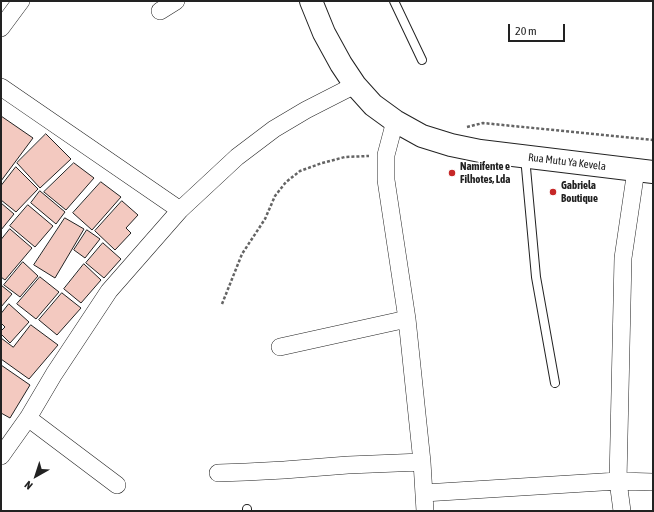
<!DOCTYPE html>
<style>
body{margin:0}
#map{position:relative;width:654px;height:512px;overflow:hidden;background:#fff;font-family:"Asap Condensed",sans-serif}
canvas{display:block}
.frame{position:absolute;inset:0;border:2px solid #222;pointer-events:none}
.north{position:absolute;left:16px;top:456px;width:40px;height:40px;-webkit-text-stroke:3px #fff;paint-order:stroke;rotate:219deg;font-size:11px;font-weight:700;line-height:16px;text-align:center;color:#222}
.north::after{content:'';display:block;margin:auto;width:14px;height:18px;background:#222;clip-path:polygon(50% 0,100% 100%,50% 72%,0 100%)}
.scale{position:absolute;left:508px;top:24px;width:57px;height:18px;box-sizing:border-box;border:2px solid #222;border-top:0;padding-left:5px;font-size:12px;line-height:14px;white-space:nowrap;color:#222;-webkit-text-stroke:3px #fff;paint-order:stroke}
</style>
<div id="map">
<canvas width="654" height="512"></canvas>
<div class="frame"></div>
<div class="north">N</div>
<div class="scale">20 m</div>
</div>
<script>
const g = document.querySelector('canvas').getContext('2d');
g.lineJoin = 'round';
function fill(path, color) { g.fillStyle = color; g.fill(path, 'evenodd'); }
function trace(path, color, width, dash) { g.strokeStyle = color; g.lineWidth = width; g.lineCap = dash ? 'butt' : 'round'; g.setLineDash(dash || []); g.stroke(path); }
function drawText(font, color, halo, rows, align = 'center') {
  g.font = font + ' "Asap Condensed",sans-serif'; g.lineWidth = 3; g.setLineDash([]); g.textBaseline = 'middle'; g.strokeStyle = halo; g.fillStyle = color; for (const [text, x, y, turn = 0] of rows) {
    g.save(); g.translate(x, y); g.rotate((+turn || 0) * Math.PI / 180); g.textAlign = isNaN(turn) ? turn : align; if (halo) g.strokeText(text, 0, 0); g.fillText(text, 0, 0); g.restore();
  }
}
const building = new Path2D(`
 M1,116l32,22 -32,43z
 M46,134l25,25 -31,29 -23,-25z
 M74,163l20,15 -28,32 -22,-18z
 M16,167l22,22 -22,23 -15,-12v-14z
 M101,182l20,15 -29,33 -19,-17z
 M40,191l25,21 -9,12 -25,-21z
 M122,201l16,14 -12,13 5,5 -16,17 -20,-19z
 M1,203l13,11 -13,16z
 M28,205l25,21 -18,21 -25,-21z
 M65,218l19,11 -29,49 -21,-13z
 M10,229l22,19 -27,32 -4,-3v-37z
 M87,230l13,9 -15,19 -11,-8z
 M103,243l18,16 -17,19 -18,-15z
 M23,262l15,14 -18,21 -16,-12z
 M84,264l17,16 -20,23 -17,-14z
 M40,277l19,15 -23,27 -19,-15z
 M1,285l11,9 -11,13z
 M62,293l19,15 -24,27 -18,-15z
 M9,304l20,18 -19,21 -9,-9v-3l4,-4 -4,-4v-9z
 M31,325l27,20 -29,34 -28,-20v-21l12,9z
 M1,365l29,20 -20,33 -9,-5z`);
const path = new Path2D(`
 M467,127l16,-4 170,17
 M222,304l20,-50 23,-35 10,-23 11,-14 14,-11 22,-8 23,-6 24,-1`);
const service = new Path2D(`
 M394,1l28,59
 M525,157l11,120 19,106
 M247,511v-2`);
const minor = new Path2D(`
 M160,11l16,-10
 M1,28l20,-27
 M1,87l179,123
 M395,121l-9,34v25l21,139 15,143 3,49
 M280,347l127,-28
 M28,418l89,67
 M1,456l27,-38 26,-44 55,-83 71,-81 57,-53 37,-28 32,-19 49,-25
 M218,473l28,-1 38,-2 64,-5 74,-3
 M424,493l194,-12 35,1
 M622,511l-4,-30 5,-223 13,-88`);
const secondary = new Path2D(`
 M311,1l13,32 17,31 14,21 18,20 22,16 27,15 29,9 29,6 173,21`);
const markers = [
 [452,173,4,"#c62828"],
 [553,192,4,"#c62828"]
];
const streetNames = [
 ["Rua Mutu Ya Kevela",567,162,7]
];
const poiNames = [
 ["Namifente e",460,167],
 ["Filhotes, Lda",460,180],
 ["Gabriela",561,186],
 ["Boutique",561,199]
];
fill(building, '#f3c9c0');
trace(building, '#222', 1);
trace(service, '#222', 10);
trace(minor, '#222', 18);
trace(secondary, '#222', 24);
trace(path, '#646464', 2.5, [3, 2]);
trace(service, '#fff', 8);
trace(minor, '#fff', 17);
trace(secondary, '#fff', 22);
for (const [x, y, r, color] of markers) { const dot = new Path2D(); dot.arc(x, y, r, 0, 2 * Math.PI); g.fillStyle = color; g.fill(dot); trace(dot, '#fff', 1.5); }
drawText('11px', '#222', '#fff', streetNames);
drawText('bold 11px', '#222', '#fff', poiNames, 'left');
</script>
